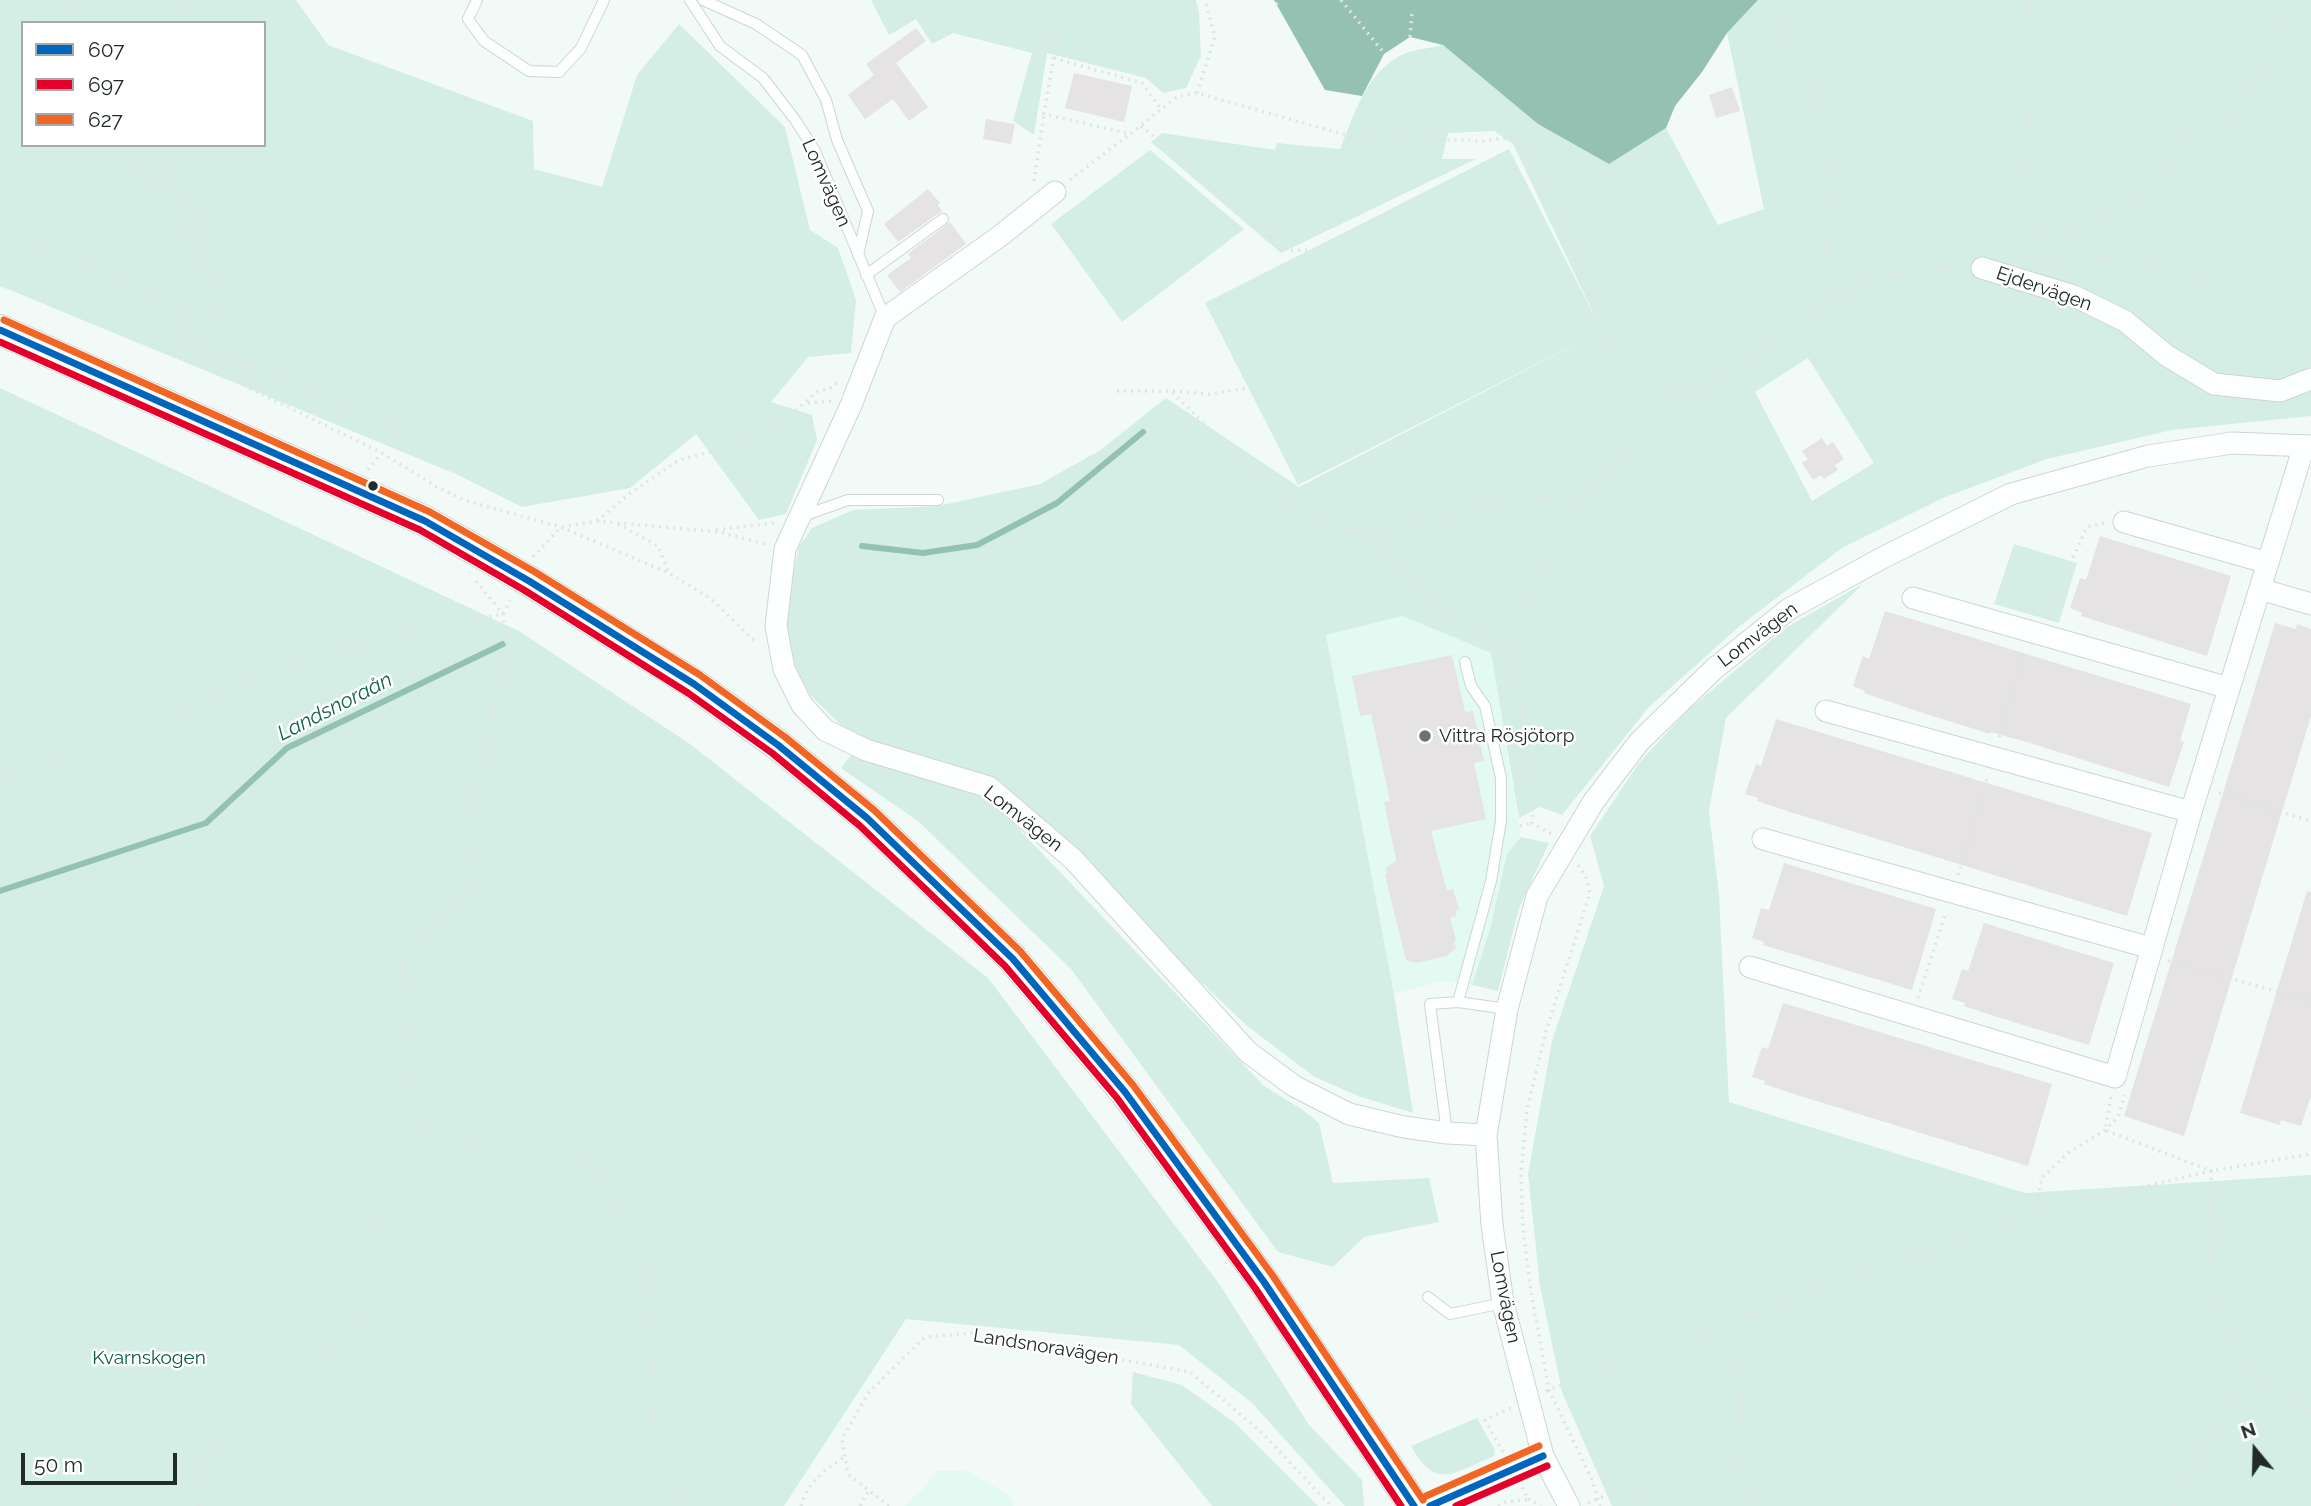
<!DOCTYPE html>
<meta charset="utf-8">
<style>
body{margin:0}
#map{position:relative;width:2311px;height:1506px;overflow:hidden;background:#f1faf7;font-family:Raleway,sans-serif}
canvas{display:block}
.legend{position:absolute;left:21px;top:21px;width:245px;height:126px;box-sizing:border-box;background:#fff;border:2px solid #a6aaa9;margin:0;padding:9px 12px;list-style:none;font-size:21px;color:#212b28}
.legend li{display:flex;align-items:center;gap:14px;height:35px}
.legend b{width:35px;border:2px solid #a6aaa9}
.north{position:absolute;left:2220px;top:1415px;width:70px;height:70px;-webkit-text-stroke:5px #fff;paint-order:stroke;rotate:341deg;font-size:19px;font-weight:700;line-height:28px;text-align:center;color:#212b28}
.north::after{content:'';display:block;margin:auto;width:24px;height:32px;background:#212b28;clip-path:polygon(50% 0,100% 100%,50% 72%,0 100%)}
.scale{position:absolute;left:21px;top:1453px;width:156px;height:32px;box-sizing:border-box;border:4px solid #212b28;border-top:0;padding-left:9px;font-size:21px;line-height:24px;white-space:nowrap;color:#212b28;-webkit-text-stroke:5px #fff;paint-order:stroke}
</style>
<div id="map">
<canvas width="2311" height="1506"></canvas>
<ul class="legend">
<li><b style="height:9px;background:#0065bd"></b>607</li>
<li><b style="height:9px;background:#e4002b"></b>697</li>
<li><b style="height:9px;background:#f26522"></b>627</li>
</ul>
<div class="north">N</div>
<div class="scale">50 m</div>
</div>
<script>
const g = document.querySelector('canvas').getContext('2d');
g.lineJoin = 'round';
function fill(path, color) { g.fillStyle = color; g.fill(path, 'evenodd'); }
function trace(path, color, width, dash) { g.strokeStyle = color; g.lineWidth = width; g.lineCap = dash ? 'butt' : 'round'; g.setLineDash(dash || []); g.stroke(path); }
function drawText(font, color, halo, rows, align = 'center') {
  g.font = font + ' Raleway,sans-serif'; g.lineWidth = 5; g.setLineDash([]); g.textBaseline = 'middle'; g.strokeStyle = halo; g.fillStyle = color; for (const [text, x, y, turn = 0] of rows) {
    g.save(); g.translate(x, y); g.rotate((+turn || 0) * Math.PI / 180); g.textAlign = isNaN(turn) ? turn : align; if (halo) g.strokeText(text, 0, 0); g.fillText(text, 0, 0); g.restore();
  }
}
const built = new Path2D(`
 M1403,616l88,37 30,184 -14,17 -17,75 -18,56 -30,-4 -48,13 -68,-359z
 M937,1471h29l42,23 6,12h-110l18,-16z`);
const green = new Path2D(`
 M0,0h296l32,45 205,76 1,48 68,18 35,-112 42,-51 106,103 25,103 28,18 18,52 -5,53 -43,4 -37,45 41,13 5,25 -31,74 -27,6 -63,-86 -66,54 -108,19 -66,-33 -456,-188zM23,23h241v122h-241z
 M871,0h325l3,12 2,44 -15,32 -23,5 -17,-15 -99,-25 -13,82 -21,-14 19,-68 -79,-20 -21,11 -16,-25 -27,16z
 M1758,0h553v416l-139,14 -125,29 -104,39 -101,50 -101,77 -92,82 -87,108 -22,-8 -21,11 -28,-165 -88,-37 -77,19 68,359 19,119 -55,-17 -45,-20 -67,-51 -256,-246 -117,-31 -28,-19 -34,-33 -27,-48 8,-69 7,-33 13,-18 41,-18 85,-4 102,-22 59,-33 67,-53 133,89 303,-156 -304,154 -93,-182 304,-154 89,174 -85,-179 -19,-13 -46,2 -6,26h34l-195,94 -130,-111 11,-9 113,17 2,-7 63,6c15,-36 27,-80 66,-96 11,-4 25,-5 37,-8l95,79 71,40 57,-36 52,97 46,-16 -37,-176zM1808,358l66,105 -62,38 -57,-109z
 M1150,150l94,79 -122,93 -71,-98z
 M0,388l519,243 171,113 298,234 232,307 89,140 53,55 2,26h-19l-93,-103 -73,-58 -273,-26 -122,187h-784z
 M2014,544l63,19 -18,60 -65,-19z
 M1864,583l-138,135 -17,93 10,84 10,207 296,91 286,-18v331h-699l-50,-114 -22,-106 -12,-112 24,-133 52,-155 -14,-50 49,-73 49,-53 99,-83z
 M852,754l109,29 36,23 267,280 39,24 16,13 14,60 96,-5 10,44 -75,15 -31,30 -55,-15 -207,-283 -152,-147 -78,-54z
 M1521,837l28,6 -30,65 -21,83 -26,-6 18,-56 17,-75z
 M1133,1372l49,13 53,38 83,83h-106l-81,-102z
 M1477,1418l18,32 -1,6c-39,16 -58,36 -83,-10z`);
const water = new Path2D(`
 M1274,0h484l-31,33 -25,39 -27,34 -9,22 -57,36 -71,-40 -95,-79 -33,-8 -26,17 -22,42 -37,-6z`);
const stream = new Path2D(`
 M862,546l61,7 54,-8 80,-42 86,-71
 M0,891l206,-68 81,-75 216,-104`);
const building = new Path2D(`
 M916,28l10,13 -30,22 32,44 -19,14 -16,-22 -28,20 -17,-24 26,-20 -8,-11z
 M1074,73l58,13 -8,36 -59,-14z
 M1732,87l8,24 -24,7 -7,-23z
 M986,119l29,5 -4,20 -28,-5z
 M928,189l12,14 -2,2 4,6 -44,31 -14,-18z
 M950,222l16,22 -66,48 -13,-17 24,-17 -3,-4z
 M1822,438l5,8 6,-4 11,17 -9,6 3,5 -14,9 -3,-4 -8,5 -11,-17 6,-4 -6,-8z
 M2100,536l131,40 -24,80 -126,-40 1,-3 -12,-5 10,-30 6,2z
 M1885,611l306,93 -11,37 4,1 -15,45 -139,-44 -39,-11 -1,2 -70,-22 -56,-19 1,-2 -12,-5 10,-30 6,3z
 M2275,623l21,6 1,-5 14,5v87l-127,420 -60,-20z
 M1452,655l13,57 8,-1 11,50 -10,2 12,56 -55,12 16,60 6,-2 6,21 -4,1 2,5 -7,2 6,22 -2,2 2,6 -10,8 -30,7 -10,-3 -21,-85 2,-1 -1,-6 9,-6 1,-3 -12,-57 6,-1 -19,-87 -11,2 -8,-40z
 M1776,719l376,114 -25,83 -337,-104 -33,-11 1,-3 -13,-4 11,-30 5,2z
 M1784,863l152,46 -24,81 -149,-45 1,-3 -12,-4 9,-30 8,2z
 M2307,891l4,1v204l-10,30 -20,-6 -1,5 -40,-12z
 M1984,923l130,40 -25,82 -92,-28 -33,-11 1,-3 -13,-4 10,-30 6,2z
 M1783,1003l269,81 -24,82 -231,-71 -33,-11 1,-3 -13,-4 10,-30 6,2z`);
const path = new Path2D(`
 M67,0l9,23
 M1021,0l35,42 -12,72 86,20 48,-38 19,-3 156,44 130,4 29,-4 15,18 86,188 -2,23c17,11 33,24 54,25 42,2 107,-49 140,-73l7,-11 15,-15 -2,-39 13,-79 -8,-11 -3,-38 -11,-16 -16,-49 -17,-10 -6,-10 11,-40
 M1341,0l43,53
 M2025,0l5,16 1,94 -9,79 39,82
 M1276,4l5,-4
 M183,23l4,-23
 M1410,37l2,-24
 M1056,42l5,-42
 M1054,58l88,25 19,26
 M1197,93l18,-56 -10,-37
 M1141,126l147,125 21,-1
 M122,145l11,29 51,17 17,39 -21,107
 M179,145l-23,67 57,53 14,76 32,49
 M1070,180l60,-46
 M1034,181l10,-67
 M0,234l120,41 28,18 32,44 67,50 135,66 55,34 30,14 94,26 108,46 41,25 47,45
 M2045,238l82,-33 24,-29 24,-16 14,-29 18,-9 18,-2c33,-38 55,-68 58,-120
 M2033,262l56,-8 122,26 100,35
 M1807,317l65,-38 63,-11h28
 M187,340l197,80 22,21
 M1117,391h54l122,121 73,24 42,35 29,35 47,25 26,38 10,29 15,93 -3,32 19,11
 M1173,391l36,3 39,-6
 M808,403l23,-2
 M368,470l14,-17
 M597,521l32,-27 50,-34 59,-15 35,-15 45,-39 11,-2 8,-6
 M618,524l40,22 11,27
 M716,530l59,-7
 M1366,536l64,-13 64,-25 81,3 61,-52 72,-67
 M533,557l28,-30 36,-6 122,11 46,12
 M476,581l27,33 4,36 -32,143 2,45 -1,36 -3,8 -27,35 -24,22 -19,23 -2,14 5,58 -4,25 7,45 -2,11 6,7c16,-2 18,14 33,22l147,15 5,25 22,39 18,16 14,36 -8,33 12,85 -3,22 36,91
 M2042,612l16,-22 29,-63 17,-4
 M1510,669l14,-66 31,-73 20,-29
 M1999,737l25,-87
 M0,780l55,-16 164,-73 150,-51 134,-26 7,-14
 M2219,793l92,28
 M1520,826l12,-3
 M1578,865l8,12 4,16 -44,138 -19,79 -6,63 2,56 8,63 18,98 43,90 8,26
 M1958,875l30,-100
 M2168,961l143,40
 M1918,998l28,-86
 M2111,1097l-6,33 106,41 1,114 34,81 65,46
 M2036,1211l6,-34 26,-24 37,-23 13,-13 7,-22
 M1725,1325l17,68 -6,64 25,49
 M1546,1391l490,-180 175,-40 100,-17
 M1503,1452l-18,-32 26,-12
 M1528,1499l13,7
 M1588,1503l39,-17 29,20
 M200,1506l-5,-23 21,-45 45,-44 59,-34 43,-33 6,-36 -2,-46 20,-41
 M801,1506c5,-22 25,-38 44,-49
 M860,1506l9,-16
 M889,1506l-41,-32 -6,-35 27,-47 56,-55 47,-4 218,39 69,58 72,76
 M1498,1506l8,-4 22,-3 -6,-12
 M2173,1506l73,-140`);
const service = new Path2D(`
 M477,0l-9,19 16,22 45,30 30,1 22,-24 23,-48
 M690,0l30,46 43,32 33,43 19,30 70,167
 M703,0l53,24 46,31 24,45 11,40 31,71 -10,44
 M866,275l77,-56
 M800,517l48,-17h90
 M1458,1002l33,-121 10,-60v-43l-16,-72 -14,-20 -6,-24
 M1447,1133l-17,-129 28,-2 49,7
 M1428,1297l22,17 53,-11`);
const minor = new Path2D(`
 M1055,192l-55,44 -115,82 -34,87 -66,144 -9,77 8,43 18,36 23,25 41,20 123,37 84,72 175,193 46,34 55,28 55,13 43,6 39,2
 M1982,268l92,28 51,25 41,34 48,29 66,7 31,-12
 M2124,522l144,41
 M2260,589l51,15
 M1913,598l316,90
 M1826,711l365,101
 M1763,839l388,109
 M1750,967l365,110 76,-265 113,-366
 M1430,1506l113,-50
 M1569,1506l-26,-50 -40,-153 -11,-78 -6,-90 21,-126 30,-113 57,-95 45,-59 75,-73 75,-60 95,-52 127,-63 137,-38 84,-13 79,3`);
const secondary = new Path2D(`
 M0,330l425,191 104,60 165,103 84,61 89,73 146,141 112,133 139,190 150,224`);
const bus1 = new Path2D(`
 M0,330l425,191 104,60 165,103 84,61 89,73 146,141 112,133 139,190 150,224
 M1430,1506l113,-50`);
const bus2 = new Path2D(`
 M0,342l420,188 104,60 164,103 84,60 88,73 145,140 112,132 138,190 146,218
 M1456,1506l91,-40`);
const bus3 = new Path2D(`
 M4,320l426,192 105,60 165,103 85,62 89,73 146,141 113,134 140,191 150,224
 M1426,1496l113,-50`);
const markers = [
 [373,486,6,"#212b28"],
 [1425,736,7,"#6a7370"]
];
const streetNames = [
 ["Lomvägen",826,183,66],
 ["Ejdervägen",2044,289,19],
 ["Lomvägen",1758,635,-37],
 ["Lomvägen",1023,819,38],
 ["Lomvägen",1505,1297,79],
 ["Landsnoravägen",1046,1347,9]
];
const poiNames = [
 ["Vittra Rösjötorp",1439,736]
];
const parkNames = [
 ["Kvarnskogen",149,1358]
];
const waterNames = [
 ["Landsnoraån",335,707,-27]
];
fill(built, '#e2faf2');
fill(green, '#d4eee5');
fill(water, '#94c1b2');
trace(stream, '#94c1b2', 6);
fill(building, '#e5e3e3');
trace(service, '#cdd6d4', 12);
trace(minor, '#cdd6d4', 23);
trace(secondary, '#cdd6d4', 32);
trace(path, '#e1e4e3', 3.5, [2, 5]);
trace(service, '#fdfefe', 10);
trace(minor, '#fdfefe', 21);
trace(secondary, '#fdfefe', 30);
trace(bus1, '#0065bd', 7);
trace(bus2, '#e4002b', 7);
trace(bus3, '#f26522', 7);
for (const [x, y, r, color] of markers) { const dot = new Path2D(); dot.arc(x, y, r, 0, 2 * Math.PI); g.fillStyle = color; g.fill(dot); trace(dot, '#fff', 2.5); }
drawText('19px', '#212b28', '#fff', streetNames);
drawText('19px', '#212b28', '#fff', poiNames, 'left');
drawText('19px', '#075b48', '#fff', parkNames);
drawText('italic 21px', '#14624f', '#fff', waterNames);
</script>
